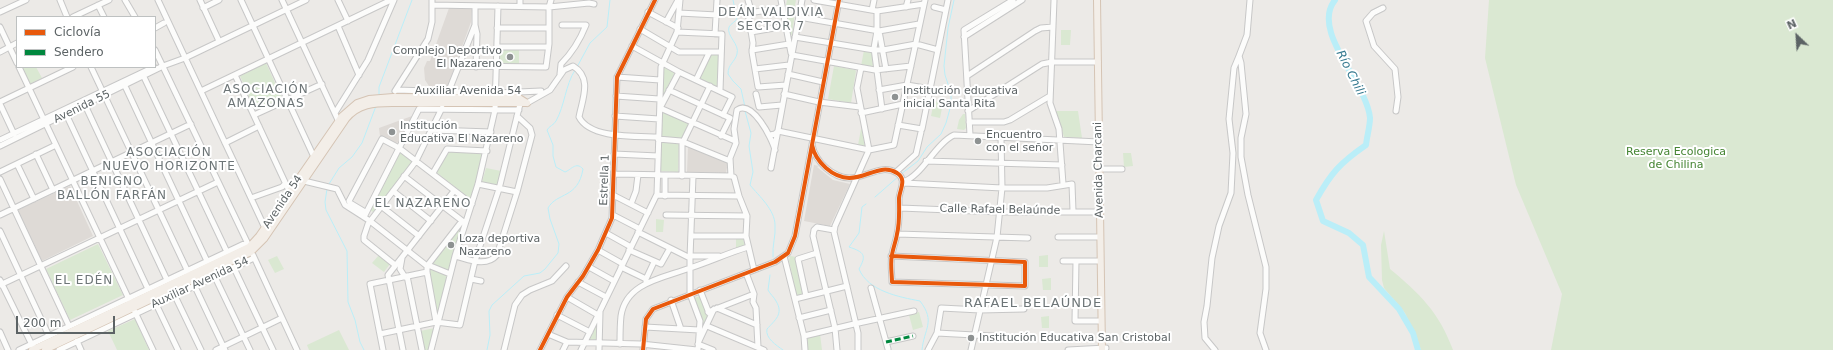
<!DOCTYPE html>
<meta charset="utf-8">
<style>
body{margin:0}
#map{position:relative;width:1833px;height:350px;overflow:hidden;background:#eceae7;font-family:"DejaVu Sans",sans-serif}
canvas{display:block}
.legend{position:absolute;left:16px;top:16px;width:140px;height:52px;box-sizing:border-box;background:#fff;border:1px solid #bec1c1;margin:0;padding:5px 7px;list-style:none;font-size:12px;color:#5c6365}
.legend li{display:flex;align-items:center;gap:8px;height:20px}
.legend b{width:20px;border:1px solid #bec1c1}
.north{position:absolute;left:1777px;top:16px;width:40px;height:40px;-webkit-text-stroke:3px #fff;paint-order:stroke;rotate:335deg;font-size:11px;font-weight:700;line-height:16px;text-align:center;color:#5c6365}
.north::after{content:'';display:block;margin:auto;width:14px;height:18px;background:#5c6365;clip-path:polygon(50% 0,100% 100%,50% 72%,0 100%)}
.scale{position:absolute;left:16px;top:316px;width:99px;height:18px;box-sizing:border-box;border:2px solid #5c6365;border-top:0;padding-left:5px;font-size:12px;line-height:14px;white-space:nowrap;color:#5c6365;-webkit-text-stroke:3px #fff;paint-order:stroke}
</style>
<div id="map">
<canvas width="1833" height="350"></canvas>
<ul class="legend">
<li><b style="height:5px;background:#e8590c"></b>Ciclovía</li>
<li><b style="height:5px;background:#00873e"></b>Sendero</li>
</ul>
<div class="north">N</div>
<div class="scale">200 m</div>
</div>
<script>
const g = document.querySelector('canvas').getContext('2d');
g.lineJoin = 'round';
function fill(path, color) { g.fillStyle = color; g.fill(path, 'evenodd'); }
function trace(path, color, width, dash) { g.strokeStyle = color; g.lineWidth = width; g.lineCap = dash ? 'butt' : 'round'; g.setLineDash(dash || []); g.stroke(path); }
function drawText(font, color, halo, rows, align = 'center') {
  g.font = font + ' "DejaVu Sans",sans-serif'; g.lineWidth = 4; g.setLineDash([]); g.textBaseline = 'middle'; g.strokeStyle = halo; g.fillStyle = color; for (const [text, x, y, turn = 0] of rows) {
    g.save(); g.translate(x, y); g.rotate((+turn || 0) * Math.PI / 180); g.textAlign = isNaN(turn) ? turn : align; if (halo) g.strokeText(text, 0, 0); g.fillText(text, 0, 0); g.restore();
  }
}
const education = new Path2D(`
 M449,8h23l-1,14 -24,66 -18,-2 -4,-6 -1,-12 3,-7h3z
 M412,116l-13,26 -3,1 -16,-7 -1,-8z
 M688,147l40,15 -2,11 -39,-1z
 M814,165l5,1 -2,1 16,13 17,4 -20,42 -26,-5z
 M70,186l23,50 -51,25 -24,-51z`);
const green = new Path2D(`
 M787,0h9l-2,11 -9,-1z
 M1489,0h344v350h-282l11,-56 -46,-109 -31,-127z
 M785,11l10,2 -3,22 -3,-1z
 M1061,30h10l-1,15h-9z
 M500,50h19v14h-19z
 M864,50l8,1 1,17 -12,-2z
 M710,54h10l-2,33 -20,-8z
 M266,63l16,35 -24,11 -4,-1 -14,-32z
 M834,66l21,4 1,1 -5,32 -23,-4z
 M22,67h14l6,11 -12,6z
 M663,67l12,5 -13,26z
 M934,101l9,2 -3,15 -9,-2z
 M662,111l28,13 -8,16 -22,-3z
 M1056,111h22l4,27 -18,-1z
 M963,114h2l1,14 -2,2 -7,-1 2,-9z
 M861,129l1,1 3,16 -7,-1z
 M660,141l19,1 -1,30 -19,-1z
 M399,151l14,11 -40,50 -5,-3z
 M450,151l34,3 -12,43 -3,1 -33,-26z
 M1123,153h8l2,13 -9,1z
 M486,168l15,3 -4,15 -15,-4z
 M656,219l8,1 -1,12h-7z
 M462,225l-13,47 -19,-7z
 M1384,231l6,38c30,25 49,43 63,81h-32l-16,-37 -21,-25 -2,-8 -1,-35z
 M736,238l7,1 2,7 -9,3z
 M98,244l25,51 -53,25 -24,-51z
 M379,255l11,9 -6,8 -12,-9z
 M1048,255v12h-9v-11z
 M277,256l7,13 -9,4 -7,-13z
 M790,256l7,1 7,38 -7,2 -8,-36z
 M429,267l19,8 -10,42h-2z
 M1051,278v12h-8l-1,-11z
 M700,296l9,22 -6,8 -9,-28z
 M919,312l4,15 -10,3 -4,-15z
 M1049,316v12h-7l-1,-11z
 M135,319l14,31h-32l-9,-19z
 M598,322l-1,18 -8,1z
 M435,328l-5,22h-6l-4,-19z
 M339,330l10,20h-40l-2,-5z
 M820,334l2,16h-14l-2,-13z`);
const stream = new Path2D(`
 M733,0l4,18c-1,4 -6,5 -8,9 -3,9 11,17 8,27 -2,8 -9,10 -9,20l5,7 8,8 4,18
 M577,67l13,-24 17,-16 3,-27
 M379,96v-9l33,-87
 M745,111l6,22 -2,13 4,26 -3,13c9,11 25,25 25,40 1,11 -3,20 -2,32
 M901,174l17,-13 9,-14 14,-13 5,-11 5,-18v-12l-6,-18 -1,-9 4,-38 6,-28
 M329,184l10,-16 13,-11 10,-14 14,-37
 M327,189l-2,13 1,8 21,41 1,51 7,18 5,22 4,8
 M875,197l24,-21
 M866,204l-4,3 -3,26 -10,14c15,5 18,8 10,22 9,22 40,28 61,32 16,21 4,27 2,49
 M770,275l-2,15c2,4 6,7 8,11 8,13 -1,19 -9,28 -2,9 9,16 16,21
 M487,350l3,-15 -1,-24 3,-6 32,-29 16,-3 5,-4 13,-16 1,-9 -9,-25 -2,-11c9,-16 30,-9 35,-39 -7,-8 -12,1 -18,3l-9,-5 -3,-11v-11l-6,-15c2,-4 7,-5 9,-9 9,-16 9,-35 19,-51`);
const river = new Path2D(`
 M1335,0c-25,31 32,83 35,118 0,8 -3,18 -4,27 -26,18 -35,28 -50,55l7,21 26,12 14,12 6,32 30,32 14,24 5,17`);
const minor = new Path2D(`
 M60,0l7,17
 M125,0l10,17
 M158,0l107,228
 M200,0l19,41
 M241,0l73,157
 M282,0l56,120
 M338,0l10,21
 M520,0v6
 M748,0l2,7 -2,6 5,30 -1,9 6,35 28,-2
 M781,0l10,53
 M814,0l63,11 47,-7
 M1054,0l-4,103 9,26 4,55
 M1250,0l-3,35 -8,21 2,7 5,51 -5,24v19l7,38 18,72v22l-6,44 6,17
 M98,5l6,12
 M432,5l117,2 40,-4 5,1
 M906,7l2,-7
 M934,7l12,3
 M203,8l16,-8
 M1383,8l-10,5 -7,8 8,25 21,23 3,28 -2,14
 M872,10l2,-10
 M877,11v20l-3,17 8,61
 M0,12l26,-12
 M648,12l30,16
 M679,13l38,2
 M748,13l34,-5
 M73,17l36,-17
 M799,17l80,14 40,-7
 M666,22l12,-22
 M475,25l2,9 -1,33
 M338,26l21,49
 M0,27l17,36
 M155,28l9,-5
 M497,28h52
 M640,29l39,23h42
 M879,31l7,38
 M677,32l45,2 -2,57
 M751,32l35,-6
 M715,34l2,-34
 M795,37l79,13h9l33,-6 22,6
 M964,37l58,-37
 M632,46l47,26 53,25 -9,18
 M497,47h50
 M155,50l93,194
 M752,50l37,-6
 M0,52l17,-9
 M792,55l83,15 36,-4
 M458,66l88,1 3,-23v-37l2,-7
 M19,67l134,283
 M91,67l134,283
 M755,69l34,-4
 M679,72l-19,36 75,33
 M560,74l1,-10c11,-11 19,-24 25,-39h-24
 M788,74l35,8
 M235,75l56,120
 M967,76l68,-45 6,-3 12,-1
 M144,77l83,175
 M617,77l43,3
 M696,80l13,-27
 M125,86l82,175
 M396,90l100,3 45,-2
 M669,90l61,28 -9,18
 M879,90l28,-5 24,4
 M201,91l190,-91
 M395,91l33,-52 4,-17v-22
 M448,93l27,-68v-19
 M756,94l3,13 23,-2
 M784,94l35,8 41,5
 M616,96l43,3
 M0,102l73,-35
 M527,103l23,-13 14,-20 9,-4c20,12 9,34 6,51 11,22 57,19 79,20
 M0,104l14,30
 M85,105l82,175
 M968,111l74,-47 10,-2h46
 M335,113l33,-53 26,-60
 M861,113l42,-9
 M66,114l82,175
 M254,115l68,-31
 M615,116l44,3
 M969,122h35l6,-2 40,-24
 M898,125l24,4 26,-129
 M431,130l60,2
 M770,135l5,-1 3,-3 91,19 25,-5 31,-145
 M970,135l-6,-105 49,-30
 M658,139l23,2 49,20
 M0,140l154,-73
 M225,143l34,-17
 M812,145c2,10 6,16 14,23 30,26 49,-9 71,5 10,6 3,16 2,25 0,12 1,24 -2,36 -1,7 -4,14 -5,21 -2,8 0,19 0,27l133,4v-24l-134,-6
 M0,146l163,-80 22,-8 121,-58
 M36,154l17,36
 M614,154l44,2
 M926,161l136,4
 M17,164l17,35
 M771,168l31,-168
 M1099,169h23
 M0,172l56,-27
 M896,172l20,-18 5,-22
 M433,173l14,-24 40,2
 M614,174l117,2
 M404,176l61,47
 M682,176v-32l28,-58
 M693,176l-3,82v36l10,27 -2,29
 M0,179l69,147
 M304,181l33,8 8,16 25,16 57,45
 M903,182c19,-6 32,-38 51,-47l145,7
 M904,183l98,5h45l25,-4 1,27
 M478,184l39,8
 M393,191l38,30
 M613,195l35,18
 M657,195l82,1
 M665,196v-20
 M251,198l31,-11 3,-3
 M631,204l5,-13 2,-16
 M381,206l38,30
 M900,208l100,4h99
 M365,212l-15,-9 -1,-2 33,-62 17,9 73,56
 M0,215l191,-91
 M613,215l27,14
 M666,215l81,1
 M364,217l55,-108 100,1
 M834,230l-17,-3 -3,3 -1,6 22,92 2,22
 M0,231l49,105
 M638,232l52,26
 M606,233l25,14
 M897,234l131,4
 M691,236h55
 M1058,237h42
 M598,250l25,14
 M629,250l32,14 9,-16
 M253,255l44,95
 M455,256c13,3 31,12 42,-1l20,-63 15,-57 -2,-7 -13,-12
 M690,256h29
 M784,256l20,80 1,14
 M402,258l-2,11 5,8
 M1063,261h37
 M1076,261l-1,60h26
 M395,265l-31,-25v-4l4,-12 48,-63 26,-53
 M428,265l22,9
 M589,267l25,14
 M621,267l25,12
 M234,268l39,82
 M754,270l-8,-34 1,-20 -8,-20 -5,-19 -3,-1 -1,-18 6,-15 -2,-14 3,-19c15,-11 35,28 38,40
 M746,273l8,21 -1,8 3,6 2,39
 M407,276l15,74
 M215,277l35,73
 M471,279l10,2
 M0,280l33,67
 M646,281v-2l8,-17
 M578,282l28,15
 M0,285l218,-103
 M871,288l17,61
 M700,290l9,23
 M175,296l26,54
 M806,296l-8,-37 19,-6
 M567,297l31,18
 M795,299l52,-13
 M671,300l10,29
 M156,304l22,46
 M717,308l40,17
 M708,312l46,-18
 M557,315l33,17
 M799,318l32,-8
 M436,322l-9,-50v-6l35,-45
 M707,326l57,24
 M645,327l54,3
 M0,332l8,18
 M937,333l75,4
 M380,334l56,-12 24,3 15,-64 24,-72 22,-89
 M548,334l19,8 74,2 56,6
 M804,336l50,-12 60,-13
 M77,341l4,9
 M699,341l15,-32
 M886,342l27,-6
 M620,344c0,-9 0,-19 1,-28 5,-34 43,-38 69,-48 19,-6 38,-15 58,-21
 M698,344l15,6
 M19,350l227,-107
 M59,350l195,-92
 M216,350l66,-32
 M383,350l-13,-66 57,-12
 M403,350l-15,-75 66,-84
 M431,350l24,-94 23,-72 17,-74 3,-104
 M504,350l11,-45 7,-10 8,-5 22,-9 14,-15
 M540,350l27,-53 16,-21 15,-26 14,-32 5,-141 38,-77
 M563,350l4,-8
 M581,350l76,-156 4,-127 16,-35 3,-32
 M599,350l1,-38
 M643,350l3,-31 7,-10 122,-47 13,-9 7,-17 44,-236
 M858,350v-17l-24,-101 1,-6 34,-76 -12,-62 4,-20
 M928,350l9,-17 4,-25 39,2 44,-1
 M971,350l26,-113 5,-49 -1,-51
 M1068,350l38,-2
 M1215,350l-10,-12 -1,-16 3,-16 5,-48 7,-32 12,-33 2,-40 -4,-34 5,-51 5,-12`);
const major = new Path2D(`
 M1097,0l5,350
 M32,350l217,-103 10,-11 83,-120 15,-13 12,-4 24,-2 126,1 8,5
 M45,350l206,-98 13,-13 82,-120c12,-15 28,-16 46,-16h135`);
const quiet = new Path2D(`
 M886,342l27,-6`);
const cycleway = new Path2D(`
 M812,145c2,10 6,16 14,23 30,26 49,-9 71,5 10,6 3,16 2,25 0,12 1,24 -2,36 -1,7 -4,14 -5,21 -2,8 0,19 0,27l133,4v-24l-134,-6
 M540,350l27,-53 16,-21 15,-26 14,-32 5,-141 38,-77
 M643,350l3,-31 7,-10 122,-47 13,-9 7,-17 44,-236`);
const markers = [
 [510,57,4,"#8e9292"],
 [895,97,4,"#8e9292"],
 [392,132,4,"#8e9292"],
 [978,141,4,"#8e9292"],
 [451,245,4,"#8e9292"],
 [971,338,4,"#8e9292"]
];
const poiNames = [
 ["Complejo Deportivo",502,51,"right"],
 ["El Nazareno",502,64,"right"],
 ["Institución educativa",903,91],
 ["inicial Santa Rita",903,104],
 ["Institución",400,126],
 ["Educativa El Nazareno",400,139],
 ["Encuentro",986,135],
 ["con el señor",986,148],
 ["Loza deportiva",459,239],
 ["Nazareno",459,252],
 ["Institución Educativa San Cristobal",979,338]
];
const streetNames = [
 ["Auxiliar Avenida 54",468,91],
 ["Avenida 55",82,107,-26],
 ["Avenida Charcani",1099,170,-91],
 ["Estrella 1",605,180,-88],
 ["Avenida 54",283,202,-56],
 ["Calle Rafael Belaúnde",1000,210,1],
 ["Auxiliar Avenida 54",200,283,-25]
];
const parkNames = [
 ["Reserva Ecologica",1676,152],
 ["de Chilina",1676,165]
];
const neighbourhoodNames = [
 ["DEÁN VALDIVIA",771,13],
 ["SECTOR 7",771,27],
 ["ASOCIACIÓN",266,90],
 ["AMAZONAS",266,104],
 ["ASOCIACIÓN",169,153],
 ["NUEVO HORIZONTE",169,167],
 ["BENIGNO",112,182],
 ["BALLÓN FARFÁN",112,196],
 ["EL NAZARENO",423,204],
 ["EL EDÉN",84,281]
];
const waterNames = [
 ["Río Chili",1350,73,63]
];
const quarterNames = [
 ["RAFAEL BELAÚNDE",1033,304]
];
fill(education, '#dedad6');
fill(green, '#dae8d2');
trace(stream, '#baeef8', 1);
trace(river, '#baeef8', 6);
trace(minor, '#c7c7c7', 7);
trace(major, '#d5c4b4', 8);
trace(minor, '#fcfcfb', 5);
trace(major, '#f3eee8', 6);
trace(quiet, '#00873e', 3, [6, 3]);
trace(cycleway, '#e8590c', 4);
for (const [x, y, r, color] of markers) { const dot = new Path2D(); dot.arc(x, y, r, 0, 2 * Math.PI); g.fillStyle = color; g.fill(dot); trace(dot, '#fff', 1.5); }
drawText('11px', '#5c6365', '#fff', poiNames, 'left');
drawText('11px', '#5c6365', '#fff', streetNames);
drawText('11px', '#458533', '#fff', parkNames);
g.letterSpacing = '1px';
drawText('12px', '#6d7577', '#fff', neighbourhoodNames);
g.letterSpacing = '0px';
drawText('italic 12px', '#35798f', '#fff', waterNames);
g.letterSpacing = '1px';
drawText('13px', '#6d7577', '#fff', quarterNames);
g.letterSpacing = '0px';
</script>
